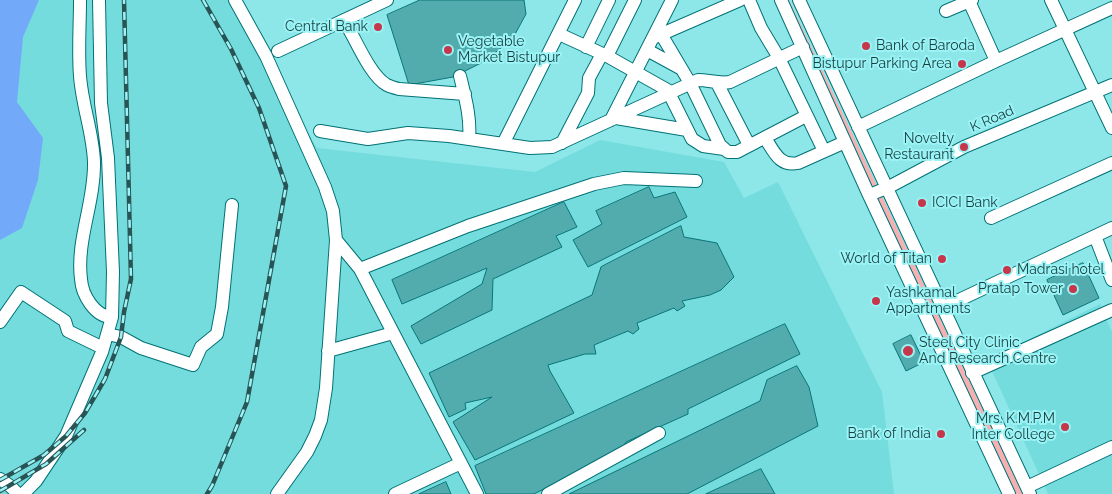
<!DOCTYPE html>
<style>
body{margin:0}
canvas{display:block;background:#8de6e8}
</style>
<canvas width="1112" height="494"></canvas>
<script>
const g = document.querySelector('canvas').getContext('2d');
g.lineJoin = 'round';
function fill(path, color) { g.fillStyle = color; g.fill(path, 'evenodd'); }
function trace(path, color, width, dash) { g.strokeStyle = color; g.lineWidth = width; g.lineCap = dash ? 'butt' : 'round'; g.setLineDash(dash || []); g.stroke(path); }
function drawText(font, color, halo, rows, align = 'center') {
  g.font = font + ' Raleway,sans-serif'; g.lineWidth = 4; g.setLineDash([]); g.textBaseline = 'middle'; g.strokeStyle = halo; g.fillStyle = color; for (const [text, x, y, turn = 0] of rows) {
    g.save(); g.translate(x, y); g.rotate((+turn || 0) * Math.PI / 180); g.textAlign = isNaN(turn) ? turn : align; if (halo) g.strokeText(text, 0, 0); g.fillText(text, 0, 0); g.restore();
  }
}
const built = new Path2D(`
 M0,0h230l87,148 218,24 65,-32 124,22 20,36 34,-16 104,210 12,102h-894z
 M1100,304l12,28v162h-64l-61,-134z`);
const green = new Path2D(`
 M783,0h6l234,494h-8z`);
const water = new Path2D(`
 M0,0h39l-16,37 -6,65 26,36 -5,42 -16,48 -22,12z`);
const building = new Path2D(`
 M420,0h104l2,14 -13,24 -28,23 -32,16 -44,8 -22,-70z
 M649,187l5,11 21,-6 12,25 -99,50 -15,-27 29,-16 -6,-13z
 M564,202l13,25 -21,9 6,11 -69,32 -1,31 -71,34 -10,-18 71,-42 5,-16 -85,36 -10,-24z
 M681,226l3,11 33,6 17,34 -13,13 -11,5 -28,6 3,5 -8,5 -3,-3 -37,15 2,6 -6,5 -5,-3 -34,14 2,9h-11l-37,11 2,6 24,42 -99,47 -22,-38 39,-25 -27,6 1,6 -17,8 -20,-44 163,-78 9,-28z
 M1083,263l16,35 -36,17 -16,-35z
 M785,324l15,30 -112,55v5l-62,28 -4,7 -88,45h-48l-11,-28z
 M911,335l13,27 -18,9 -13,-27z
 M797,366l12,21 9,39 -131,68h-118l191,-93 7,-21z
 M761,469l14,25h-69z
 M446,482l5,12h-32z`);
const minor = new Path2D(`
 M80,0c0,25 -2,51 0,76 2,29 13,57 14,86 1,40 -18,78 -13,117 1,16 14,38 31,38
 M235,0l31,56 59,131 8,24 3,29 -10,148 -5,32 -6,16 -8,16 -30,42
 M749,0l12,28 18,30 45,93
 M781,0l87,193 141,301
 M799,0l231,494
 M1051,0l61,128
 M969,1l27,60
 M946,11l26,-11
 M344,20c11,18 26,56 43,65 4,2 8,3 12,4l66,5
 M559,34l48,22 64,36
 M661,34l29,49 30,62 8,7h9l69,-36
 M655,37l85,-37
 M586,47l23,-47
 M647,50l33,18
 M278,51l109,-51
 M607,56l28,-56
 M460,76c5,21 11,41 9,63
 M717,83l32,62
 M669,93l23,46 11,7 21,3
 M616,118l71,12
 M611,120l61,-120
 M858,127l138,-66 116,-53
 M320,131l48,8 40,-6 41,3 81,12 22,-1 146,-67c11,0 21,4 32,2l73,-35
 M765,138c9,13 14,29 33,25l47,-21
 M562,143l26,-50 1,-15 13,-24
 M503,144l72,-144
 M869,195l18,-7 77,-41 148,-62
 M991,218l121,-55
 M1095,236l17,44
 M336,240l24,29 117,225
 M360,269l108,-43 126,-42 30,-6 72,3
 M942,308l170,-80
 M0,322l21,-30 44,29 3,10 35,17
 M107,334l14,3 20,11 52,17 8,-18 16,-13 5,-27 10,-102
 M328,351l65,-18
 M972,373l140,-63
 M0,479l10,7 8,8
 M1027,487l85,-40
 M23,494l13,-13 30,-45 36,-84 10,-35 1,-45 -5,-114 -7,-55 -2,-103
 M395,494l66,-31
 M548,494l111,-61`);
const rail = new Path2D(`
 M203,0l28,49 28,59 27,78 -39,216 -35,84 -5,8
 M0,480l44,-25 22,-19 19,-23 20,-34 16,-42 3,-25 7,-33 -7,-279
 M0,491l46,-27 38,-34`);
const markers = [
 [378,27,5,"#c7374b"],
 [866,46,5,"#c7374b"],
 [448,50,5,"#c7374b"],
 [962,64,5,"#c7374b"],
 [964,147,5,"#c7374b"],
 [922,203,5,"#c7374b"],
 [942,259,5,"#c7374b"],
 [1007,270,5,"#c7374b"],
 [1073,289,5,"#c7374b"],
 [876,301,5,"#c7374b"],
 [908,351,6,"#c7374b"],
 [1065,427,5,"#c7374b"],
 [941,434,5,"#c7374b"]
];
const poiNames = [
 ["Central Bank",368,27],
 ["Vegetable",458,42,"left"],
 ["Market Bistupur",458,58,"left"],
 ["Bank of Baroda",876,46,"left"],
 ["Bistupur Parking Area",952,64],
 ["Novelty",954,139],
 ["Restaurant",954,155],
 ["ICICI Bank",932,203,"left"],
 ["World of Titan",932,259],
 ["Madrasi hotel",1017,270,"left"],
 ["Pratap Tower",1063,289],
 ["Yashkamal",886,293,"left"],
 ["Appartments",886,309,"left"],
 ["Steel City Clinic",919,343,"left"],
 ["And Research Centre",919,359,"left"],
 ["Mrs. K.M.P.M",1055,419],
 ["Inter College",1055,435],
 ["Bank of India",931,434]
];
const streetNames = [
 ["K Road",992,119,-23]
];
fill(built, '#75dcde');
fill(green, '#f7b0b2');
fill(water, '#73a9f9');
fill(building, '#52acae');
trace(building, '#097679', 1);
trace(minor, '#007275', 14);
trace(minor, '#fff', 12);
trace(rail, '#285455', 4.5);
trace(rail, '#9af3f5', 2.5, [8]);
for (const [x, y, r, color] of markers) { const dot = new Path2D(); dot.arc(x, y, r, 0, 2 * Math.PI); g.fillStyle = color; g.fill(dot); trace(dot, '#9af3f5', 2); }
drawText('14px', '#193f40', '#9af3f5', poiNames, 'right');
drawText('14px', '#193f40', '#9af3f5', streetNames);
</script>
